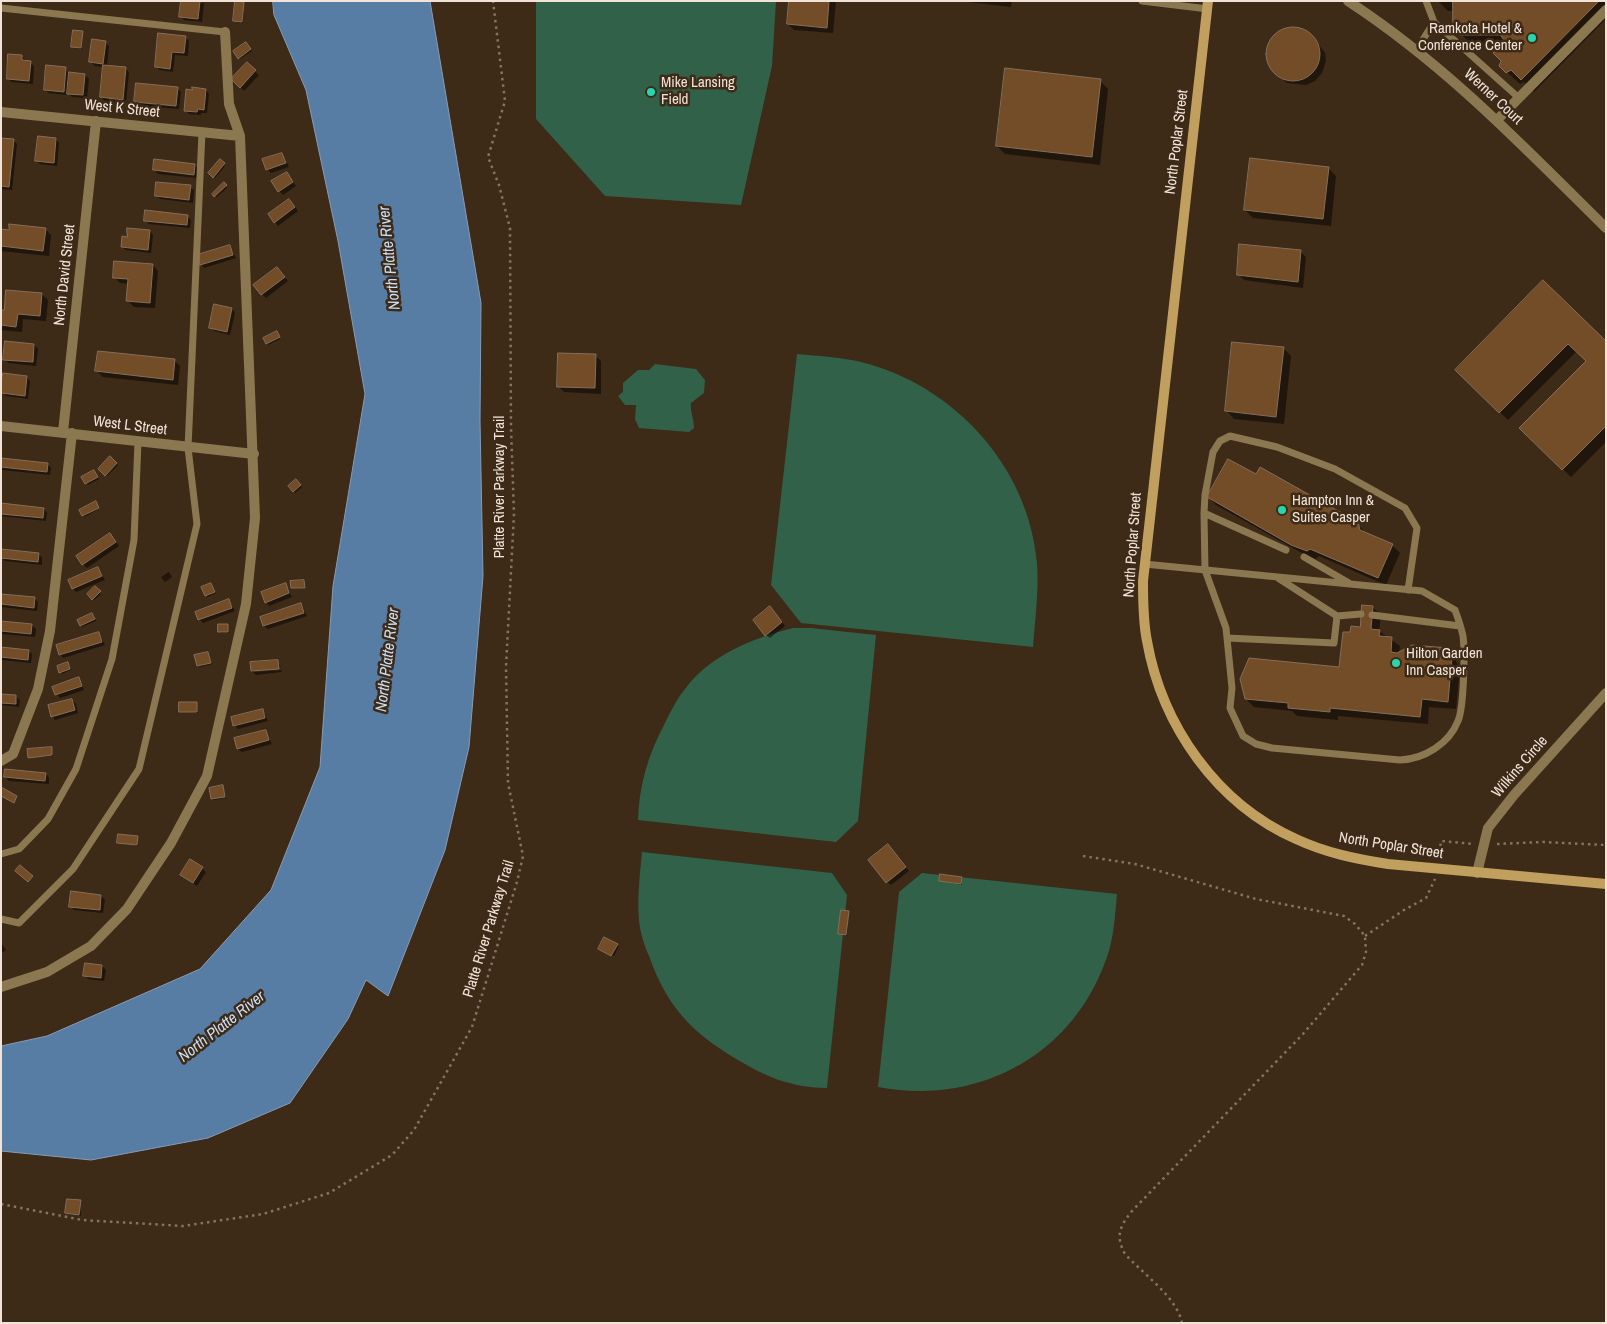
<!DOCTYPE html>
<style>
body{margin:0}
#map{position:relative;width:1607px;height:1324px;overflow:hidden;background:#3d2a17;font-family:"Archivo Narrow",sans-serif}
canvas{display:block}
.frame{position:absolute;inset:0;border:2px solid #f1e3d8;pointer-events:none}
</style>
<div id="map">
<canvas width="1607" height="1324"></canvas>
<div class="frame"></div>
</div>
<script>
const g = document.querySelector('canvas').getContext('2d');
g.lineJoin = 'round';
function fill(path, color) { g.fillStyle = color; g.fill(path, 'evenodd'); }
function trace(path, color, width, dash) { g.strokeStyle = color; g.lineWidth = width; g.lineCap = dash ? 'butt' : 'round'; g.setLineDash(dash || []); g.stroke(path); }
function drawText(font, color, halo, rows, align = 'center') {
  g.font = font + ' "Archivo Narrow",sans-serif'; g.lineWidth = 5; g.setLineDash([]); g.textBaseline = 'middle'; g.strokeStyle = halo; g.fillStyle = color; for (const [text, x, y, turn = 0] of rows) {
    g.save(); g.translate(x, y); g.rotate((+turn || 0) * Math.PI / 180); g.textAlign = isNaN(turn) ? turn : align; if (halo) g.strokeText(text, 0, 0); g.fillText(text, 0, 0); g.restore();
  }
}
const green = new Path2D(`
 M536,1h240l-4,65 -31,139 -136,-9 -69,-77z
 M797,354c21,2 43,3 64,8 93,23 168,105 176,201 2,28 -2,56 -4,84l-232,-24 -30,-38z
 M655,364l41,5 9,11 -1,13 -13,10c-1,9 3,16 3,25l-5,4 -50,-4 -4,-9 1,-14h-11l-7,-9 5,-4v-9l15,-13h11z
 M793,628h18l65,7 -18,186 -22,21 -198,-22c1,-34 10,-65 26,-95 6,-12 12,-25 21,-36 25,-34 68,-51 108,-61z
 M642,852l190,21 15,22 -20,193c-34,0 -61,-11 -89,-28 -46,-27 -71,-53 -89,-104 -5,-11 -9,-24 -10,-36 -2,-23 1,-46 3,-68z
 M922,873l195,21c-2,21 -3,44 -10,63 -34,99 -129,149 -229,130l21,-195z`);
const water = new Path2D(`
 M273,1h157l51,302 -1,118 3,155 -14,171 -24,103 -57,146 -22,-16 -18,39 -58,84 -82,35 -117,22 -90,-9v-105l46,-10 153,-67 71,-79 49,-123 13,-181 32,-192 -27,-153 -32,-151 -32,-75z`);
const shadow = new Path2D(`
 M182,1l22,2 -2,19 -18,-2 -3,-3z
 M798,1h38l-3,32 -39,-3 -6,-6z
 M959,1h53l-1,6z
 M1438,1h168v18l-72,73 -10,-10 -4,2 -20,-18 2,-5 -1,-14h-27l-13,-13 -7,-23h-6z
 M244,3l-1,20 -7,-1 -2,-1z
 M1295,28l17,8 13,17 1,8 -4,12 -7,8 -9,4 -19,-2 -14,-12 -4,-9 -1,-8 6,-18z
 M82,32v17l-8,-1 -2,-2z
 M185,37l4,4 -1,15 -13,-1 -2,17 -13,-2 -4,-3z
 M105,42l4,4 -2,21 19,2 3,3 -3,31 -21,-2 -4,-4 3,-30 -9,-1 -4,-4z
 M247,45l5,6 -12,8 -1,-1z
 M22,57l12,9 -1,18 -21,-2 -4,-3z
 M247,64l12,11 -15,16 -12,-12z
 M65,69l4,5 16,1 4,4 -2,19 -15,-1 -5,-5v3l-18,-2 -4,-3z
 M1100,81l8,8 -8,76 -95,-11 -8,-8z
 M177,89l4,3 -2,17 -40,-3 -3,-4z
 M206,90l3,4 -2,19h-6v2l-12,-1 -4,-4 8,-19z
 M56,139l3,4 -2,23 -17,-2 -4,-3z
 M13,140l4,4 -5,46 -11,-1v-38z
 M282,154l7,13 -18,6 -4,-4z
 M220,161l5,5 -10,12 -5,-5z
 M194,165l4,3 -1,10 -39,-4 -4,-4z
 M1328,168l8,8 -5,50 -78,-8 -8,-8z
 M287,173l9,13 -13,9 -4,-4z
 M224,184l3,4 -10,9 -4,-3z
 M190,187l4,3 -1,13 -33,-4 -4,-3z
 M293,204l5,7 -20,15 -3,-4z
 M187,216l4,4 -1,8 -41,-4 -4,-4z
 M45,229l6,6 -2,21 -48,-5v-21z
 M150,231l3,4 -2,18 -25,-3 -4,-3 6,-9z
 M229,246l7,12 -32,10 -3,-4z
 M1300,251l6,6 -3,31 -59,-8 -6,-6z
 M153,265l5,6 -3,37 -21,-1 -6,-6 1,-17 -9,-1 -6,-6z
 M281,272l7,9 -22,17 -4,-4z
 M1543,282l63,61v99l-35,35 -50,-49 66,-67 -10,-10 -69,69 -52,-50z
 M42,294l6,6 -2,21 -23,-2 -1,13 -21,-2v-19z
 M232,309l3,4 -5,22 -16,-4 -4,-4z
 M278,334l2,5 -12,6 -1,-2z
 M34,345l4,4 -2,17 -28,-3 -3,-4z
 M1283,348l8,8 -7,68 -50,-5 -8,-9z
 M595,355l6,6v33l-37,-2 -6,-6z
 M174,360l6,6 -2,19 -75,-8 -6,-6z
 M26,377l4,4 -2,18 -22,-3 -4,-3z
 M110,458l8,7 -11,11 -7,-7z
 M1,459l46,5 4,4 -1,7 -48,-5z
 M94,471l5,8 -11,6 -5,-8z
 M1257,476l100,47 9,11 26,11 8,8 -14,32 -67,-29 -4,3 -15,-7 -84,-47 -8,-8z
 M296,481l6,6 -7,6 -5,-7z
 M1,504l43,5 3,4 -1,8 -45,-5z
 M97,504l2,5 -15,8 -1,-2z
 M110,535l9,11 -32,22 -4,-4z
 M39,554l3,4v7l-37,-4 -3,-3z
 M98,568l7,12 -29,12 -3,-4z
 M169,572l3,5 -7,5 -4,-5z
 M304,581l1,8 -13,-1z
 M285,585l7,12 -23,9 -3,-4z
 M212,586l4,7 -8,4 -2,-2z
 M95,588l6,6 -7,6 -6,-6z
 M1,595l34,4 3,3 -1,9 -36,-4z
 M229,601l6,10 -32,12 -4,-4z
 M301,604l6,12 -39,13 -4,-3 -3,-9z
 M1372,607l9,8 -2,16 21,15 -1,7 49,-4 8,9v4l4,4 -4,43 -27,-2 -1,17 -90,-8v4l-41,-4 -5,-5 -38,-4 -8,-8 95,-31 10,-34 10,-5z
 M774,611l11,15 -15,12 -4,-3z
 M92,614l4,7 -14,6 -1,-2z
 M1,622l31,3 4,4 -1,8 -34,-3z
 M227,625l2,8h-8l-1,-1z
 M99,633l6,12 -42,13 -3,-4z
 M1,648l28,3 3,3 -1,9 -30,-3z
 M208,653l4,11 -12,3 -2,-1z
 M277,661l4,6 -27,3v2l27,-2 1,2 -26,3 -4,-4v-8z
 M69,665l2,5 -9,4 -4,-7z
 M78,679l6,11 -24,8 -4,-4z
 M1,695l15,2 4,3 -1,7 -18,-2z
 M72,700l4,4 2,9 -23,7 -3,-4z
 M196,703l2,10 -18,-2z
 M263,710l5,11 -30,8 -4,-4z
 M265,731l7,13 -30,8 -4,-3z
 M51,748l2,8 -24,1z
 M46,774l3,4v6l-40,-3 -4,-4z
 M223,787l3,11 -12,2 -2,-1z
 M137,837l1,9 -20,-4z
 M891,849l18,22 -18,14 -4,-3z
 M202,868l4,4 -9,14 -16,-11z
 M961,878l1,7 -21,-4z
 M101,896l4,4 -2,13 -29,-3 -4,-4z
 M848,912l-1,24 -6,-1 -1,-1z
 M1,943l5,7 -5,3z
 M617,945l2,1 -5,10 -15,-8z
 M102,966l4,4 -2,11 -16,-2 -3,-4z
 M80,1202l1,14 -15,-3z`);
const building = new Path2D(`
 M181,1h19l-2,18 -19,-2z
 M235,1l9,1 -2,20 -9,-1z
 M789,1h40l-2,27 -40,-4z
 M1453,1h146l-78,79 -10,-10 -5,3 -7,-7 2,-5 -8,-8 12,-12 -5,-6h-40l-7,-9z
 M1266 54a27 27 0 1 1 54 0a27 27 0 1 1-54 0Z
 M73,30l10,1 -2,17 -10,-1z
 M158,33l28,3 -2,17 -12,-1 -2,17 -15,-2z
 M92,39l14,2 -3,23 -14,-2z
 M246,42l5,7 -13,10 -5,-8z
 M8,54l14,1v5l9,1 -2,20 -22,-2z
 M247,62l9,8 -16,18 -9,-9z
 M46,65l20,2 -2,25 -20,-2z
 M103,65l23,2 -3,33 -23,-3z
 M1005,68l96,11 -9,78 -96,-11z
 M69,72l16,2 -2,21 -16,-1z
 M136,83l42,4 -2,19 -42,-4z
 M192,87l14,2 -2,21 -6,-1 -1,3 -13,-1 2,-22 6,1z
 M38,136l18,2 -2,25 -19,-2z
 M1,138l13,1 -5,48 -8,-1z
 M282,153l4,10 -20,7 -4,-11z
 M1250,158l79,9 -6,52 -79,-9z
 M154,159l41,5 -1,11 -41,-5z
 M220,159l5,4 -12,15 -5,-5z
 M287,172l6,10 -15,10 -7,-11z
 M156,182l35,3 -2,15 -34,-4z
 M224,182l3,3 -13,12 -2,-3z
 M289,199l6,8 -21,16 -6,-9z
 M145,210l43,5 -1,10 -43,-4z
 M9,224l37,4 -3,23 -42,-5v-17l8,1z
 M127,228l23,2 -2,20 -27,-3 1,-11 5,1z
 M1239,244l62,6 -3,32 -61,-7z
 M230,245l3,10 -33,10 -3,-10z
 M114,261l39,3 -3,39 -24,-2 2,-22 -15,-1z
 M277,267l8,10 -24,18 -8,-10z
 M1543,280l63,61v85l-44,44 -43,-42 67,-67 -18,-17 -69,69 -44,-43z
 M6,290l36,3 -2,23 -22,-2 -2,13 -15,-2v-15h3z
 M214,304l18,4 -5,24 -18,-4z
 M277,331l3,6 -14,7 -3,-6z
 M5,341l29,3 -1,18 -30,-2z
 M1232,342l52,5 -8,70 -51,-6z
 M98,351l77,8 -2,21 -78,-9z
 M558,353l38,1 -1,34 -38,-1z
 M3,373l24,3 -2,20 -24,-3z
 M110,456l7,7 -12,13 -7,-7z
 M1,458l47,5 -1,9 -46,-5z
 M1228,459l28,15 4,-7 98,55 2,8 33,14 -15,34 -68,-29 -3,2 -16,-6 -84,-48z
 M94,470l4,7 -13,7 -4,-7z
 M296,479l5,6 -8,7 -5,-6z
 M96,501l3,7 -17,8 -3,-6z
 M1,503l43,5 -1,10 -42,-4z
 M110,533l6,9 -34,23 -6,-9z
 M1,549l38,4 -1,9 -37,-4z
 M98,567l4,9 -30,13 -4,-9z
 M304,580l1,8h-14l-1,-7z
 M211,583l4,9 -10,4 -4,-9z
 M286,583l3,10 -24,10 -4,-11z
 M95,586l6,5 -9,9 -5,-6z
 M1,594l34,3 -1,11 -33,-4z
 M229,599l3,9 -34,12 -3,-8z
 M301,603l3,10 -41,13 -3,-9z
 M1362,605l11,1 -2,23 9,1 -1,6 13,1 -1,15 6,1 15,-8 37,3 -1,8h4l-4,46 -26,-3 -2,18 -90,-9v4l-42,-4v-5l-43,-4 -5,-20 9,-21 90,9 4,-35h7l1,-6 9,1z
 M770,606l12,16 -17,14 -12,-16z
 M92,613l3,6 -15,7 -3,-6z
 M1,621l31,3 -1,10 -30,-3z
 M218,624h10v8h-10z
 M99,632l3,10 -43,13 -3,-10z
 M1,647l28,3 -1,10 -27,-3z
 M208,652l3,11 -14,3 -3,-11z
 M278,660l1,9 -28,2 -1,-9z
 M68,662l2,7 -11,4 -2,-7z
 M79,677l3,9 -27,9 -3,-8z
 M1,694l15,1v9l-15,-1z
 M72,699l3,11 -24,7 -3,-12z
 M179,702h18v10h-18z
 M263,709l2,9 -32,8 -2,-9z
 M266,730l3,10 -32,9 -3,-11z
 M52,747v8l-24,3 -1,-9z
 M5,769l41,4 -1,8 -41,-4z
 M223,785l2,12 -14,2 -2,-11z
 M1,787l16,9 -3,7 -13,-7z
 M118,834l20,2 -1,9 -20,-2z
 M888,844l18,23 -20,16 -18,-23z
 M190,859l13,8 -10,16 -13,-8z
 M20,865l13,11 -5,6 -13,-11z
 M940,874l22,3 -1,7 -22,-3z
 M71,891l30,4 -1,15 -31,-3z
 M841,910l8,1 -3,24 -8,-1z
 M604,937l14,7 -7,12 -13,-7z
 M85,963l17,2 -1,13 -18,-2z
 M67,1199l14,1 -2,15 -14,-2z`);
const path = new Path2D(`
 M1497,844l46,-2 63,3
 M1083,856l52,8 121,35 88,17 11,8 10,12 1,16 -4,13 -59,69 -171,177c-12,15 -17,25 -7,43 17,19 52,43 57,69
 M1439,859l2,-18 33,3
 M1365,936l39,-26 22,-12 9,-19
 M1,1204l81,16 101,6 80,-12 66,-21 63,-38 22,-25 58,-103 45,-145 6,-26 -15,-73 -2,-116 8,-153 -3,-87 -1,-199 -11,-43 -11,-28 17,-56 -12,-100`);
const lane = new Path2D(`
 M1142,1l66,8
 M1426,1l8,21 85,76
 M1,8l224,24
 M1417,49l17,-27
 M1204,513l82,37
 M1304,557l45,26
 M1144,564l278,27 33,19c3,8 6,17 8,26 2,16 1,71 -5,85 -9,23 -34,38 -58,39l-128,-12 -16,-4 -13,-8 -13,-28 2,-20 -6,-60 -21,-58 -1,-57 1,-18 8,-43 7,-11 10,-5 47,11 58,22 70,39 12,20 -9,62
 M1372,615l88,11
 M1337,616l24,-2
 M1227,638l107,5 3,-27 -59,-38
 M1,854l18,-5 29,-30 28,-50 36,-110 22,-119 4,-98
 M1,919l18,4 54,-54 66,-100 58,-245 -9,-76 14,-316`);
const street = new Path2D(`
 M1348,1c98,64 175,145 258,227
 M1,112l239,24
 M1497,120l109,-110
 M1,426l253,28
 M63,432l33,-311
 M1,761l12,-7 25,-65 12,-58 22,-198
 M1477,873l11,-45 26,-33 92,-102
 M1,987l46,-15 44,-26 36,-37 44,-66 36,-67 39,-172 9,-86 -15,-382 -11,-32 -4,-72`);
const secondary = new Path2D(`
 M1208,1l-65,580c0,20 0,41 4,60 15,85 70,163 149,198 30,14 60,20 92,25l218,20`);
const markers = [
 [1532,38,5,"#28d5ad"],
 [651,92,5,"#28d5ad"],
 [1282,510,5,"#28d5ad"],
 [1396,663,5,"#28d5ad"]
];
const poiNames = [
 ["Ramkota Hotel &",1522,29,"right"],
 ["Conference Center",1522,46,"right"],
 ["Mike Lansing",661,83],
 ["Field",661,100],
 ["Hampton Inn &",1292,501],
 ["Suites Casper",1292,518],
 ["Hilton Garden",1406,654],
 ["Inn Casper",1406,671]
];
const streetNames = [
 ["Werner Court",1493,97,43],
 ["West K Street",122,109,6],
 ["North Poplar Street",1177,142,-83],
 ["North David Street",65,275,-84],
 ["West L Street",130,426,7],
 ["Platte River Parkway Trail",500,487,-90],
 ["North Poplar Street",1133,545,-86],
 ["Wilkins Circle",1520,767,-49],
 ["North Poplar Street",1391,846,9],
 ["Platte River Parkway Trail",489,929,-73]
];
const waterNames = [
 ["North Platte River",390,258,-96],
 ["North Platte River",388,660,-83],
 ["North Platte River",222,1027,-38]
];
fill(green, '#316148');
fill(water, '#587da4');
trace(water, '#869cb4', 1);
fill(shadow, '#0007');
fill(building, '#734d28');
trace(building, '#856e5a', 1);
trace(path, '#857465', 2.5, [2.5, 4]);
trace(lane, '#8b7750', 7);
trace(street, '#8b7750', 10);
trace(secondary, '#c09f5f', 10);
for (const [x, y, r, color] of markers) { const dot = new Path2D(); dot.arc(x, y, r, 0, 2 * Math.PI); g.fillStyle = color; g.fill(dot); trace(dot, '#3d2a17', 2); }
drawText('15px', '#f1e3d8', '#3d2a17', poiNames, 'left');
drawText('15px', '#f1e3d8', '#3d2a17', streetNames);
drawText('italic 16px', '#c9dff7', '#3d2a17', waterNames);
</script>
